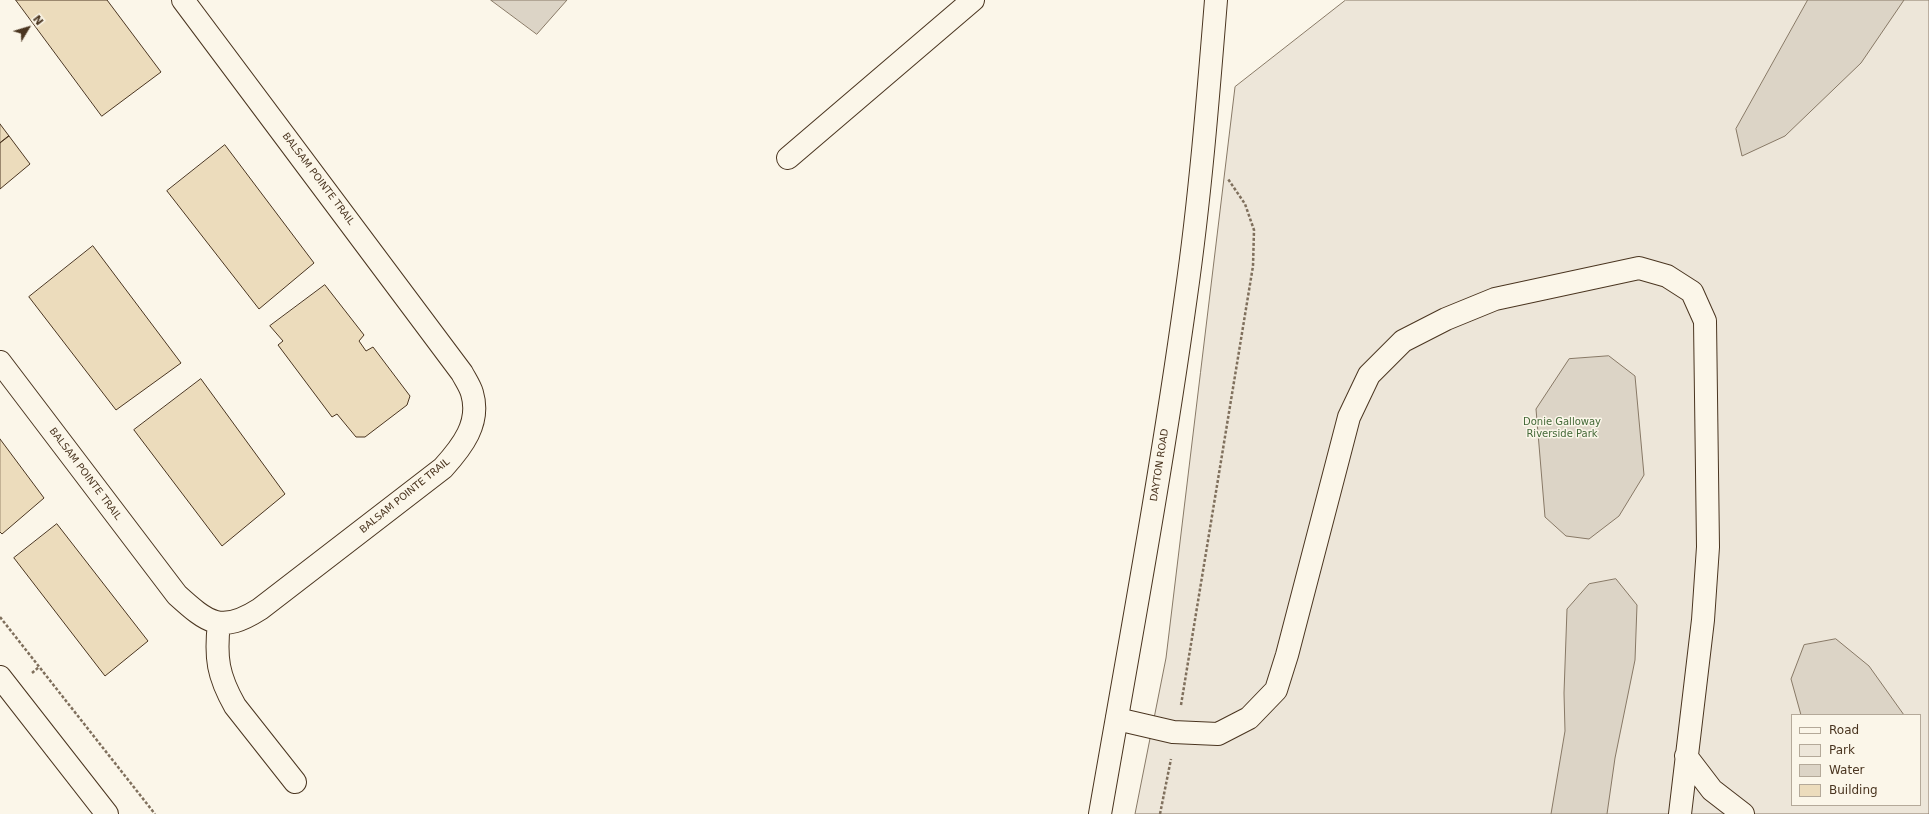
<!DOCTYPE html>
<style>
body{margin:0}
#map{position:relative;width:1929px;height:814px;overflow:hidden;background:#fbf6e9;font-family:"DejaVu Sans",sans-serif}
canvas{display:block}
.legend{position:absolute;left:1791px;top:714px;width:130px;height:92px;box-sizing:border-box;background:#fbf6e9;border:1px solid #b4a999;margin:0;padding:5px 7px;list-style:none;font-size:12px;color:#4a3520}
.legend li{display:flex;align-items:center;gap:8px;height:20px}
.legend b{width:20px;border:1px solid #b4a999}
.north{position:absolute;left:8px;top:8px;width:40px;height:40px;-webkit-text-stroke:3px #fbf6e9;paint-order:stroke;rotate:52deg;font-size:11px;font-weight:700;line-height:16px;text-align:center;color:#4a3520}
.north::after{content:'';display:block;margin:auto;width:14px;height:18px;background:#4a3520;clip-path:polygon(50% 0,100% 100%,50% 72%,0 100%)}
</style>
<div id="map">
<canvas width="1929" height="814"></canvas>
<ul class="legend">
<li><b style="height:5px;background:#fbf6e9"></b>Road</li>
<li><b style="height:11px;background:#ede6d9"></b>Park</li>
<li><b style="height:11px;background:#dcd4c6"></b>Water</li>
<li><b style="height:11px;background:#ecdcbc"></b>Building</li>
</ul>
<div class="north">N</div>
</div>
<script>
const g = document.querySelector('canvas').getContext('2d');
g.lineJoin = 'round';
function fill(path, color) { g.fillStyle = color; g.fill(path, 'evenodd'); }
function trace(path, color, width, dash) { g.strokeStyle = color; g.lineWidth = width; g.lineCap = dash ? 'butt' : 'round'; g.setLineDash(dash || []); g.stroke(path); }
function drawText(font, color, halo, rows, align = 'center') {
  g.font = font + ' "DejaVu Sans",sans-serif'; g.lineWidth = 3; g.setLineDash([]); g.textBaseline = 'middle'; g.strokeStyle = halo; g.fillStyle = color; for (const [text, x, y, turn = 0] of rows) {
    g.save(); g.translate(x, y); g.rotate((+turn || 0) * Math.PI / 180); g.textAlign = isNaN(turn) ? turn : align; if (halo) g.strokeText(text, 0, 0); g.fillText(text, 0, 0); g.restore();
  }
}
const green = new Path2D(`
 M1346,0h583v814h-794l31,-156 69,-571zM1792,715h128v90h-128z`);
const water = new Path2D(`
 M491,0h76l-30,34z
 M1808,0h96l-43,63 -76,73 -43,20 -6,-27z
 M1609,356l26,20 9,99 -25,41 -30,23 -23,-3 -21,-19 -9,-108 33,-50z
 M1616,579l21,26 -2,55 -20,98 -8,56h-56l14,-83 -1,-38 3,-84 22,-25z
 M1836,639l33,27 35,49h-103l-10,-36 13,-34z`);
const building = new Path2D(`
 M16,0h91l54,72 -59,44z
 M0,124l9,12 -9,7z
 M9,136l21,28 -30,25v-46z
 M225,145l89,118 -55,46 -92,-118z
 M93,246l88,117 -65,47 -87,-113z
 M325,285l39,50 -5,6 7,10 7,-4 37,49 -3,9 -42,32h-9l-19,-23 -5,3 -54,-72 5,-4 -13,-15z
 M201,379l84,115 -63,52 -88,-116z
 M0,439l44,59 -42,36 -2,-2z
 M57,524l91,117 -43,35 -91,-118z`);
const path = new Path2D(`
 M0,617l155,197
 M32,673l7,-6
 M1181,705l72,-439 1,-36 -9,-26 -17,-25
 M1160,814l11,-55`);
const minor = new Path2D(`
 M788,158l185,-158
 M0,362l177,233c31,28 44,39 83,14l183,-141c19,-21 38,-45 29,-75 -2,-7 -7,-14 -10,-20l-279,-373
 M219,623c-4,35 -1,53 16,83l60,76
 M0,677l107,137
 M1117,719l56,13 45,2 31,-16 27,-28 11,-35 62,-238 20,-42 34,-34 43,-22 49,-20 144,-31 28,8 25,16 13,29 3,226 -5,73 -23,194
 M1686,756l26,34 31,24`);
const major = new Path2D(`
 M1100,814c30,-172 62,-345 86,-518 14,-98 22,-197 30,-296`);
const streetNames = [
 ["BALSAM POINTE TRAIL",318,179,53],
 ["DAYTON ROAD",1160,465,-81],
 ["BALSAM POINTE TRAIL",85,474,53],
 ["BALSAM POINTE TRAIL",405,496,-39]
];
const parkNames = [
 ["Donie Galloway",1562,422],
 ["Riverside Park",1562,434]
];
fill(green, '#ede6d9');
trace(green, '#887966', 1);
fill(water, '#dcd4c6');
trace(water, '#887966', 1);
fill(building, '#ecdcbc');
trace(building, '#4a3520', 1);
trace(minor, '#4a3520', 24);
trace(major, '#4a3520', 24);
trace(path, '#7f6f5c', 2.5, [3, 2]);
trace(minor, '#fbf6e9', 22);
trace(major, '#fbf6e9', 22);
drawText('10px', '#4a3520', '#fbf6e9', streetNames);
drawText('10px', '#436837', '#fbf6e9', parkNames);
</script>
